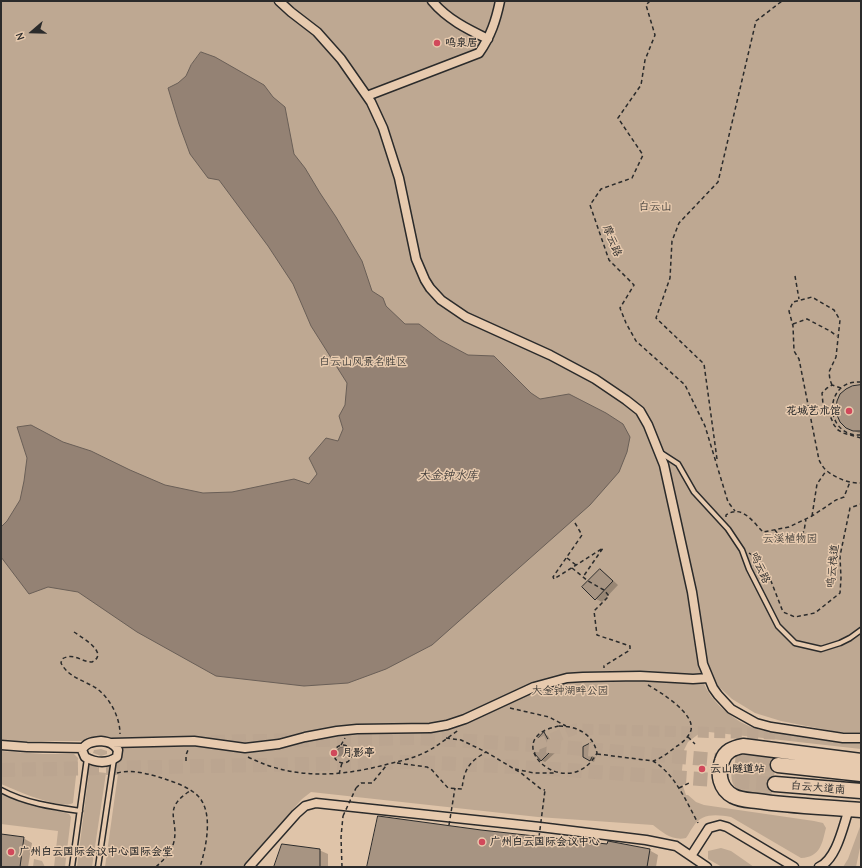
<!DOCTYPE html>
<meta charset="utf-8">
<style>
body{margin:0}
#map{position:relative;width:862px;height:868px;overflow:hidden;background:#dfc4a9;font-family:"Comic Neue",sans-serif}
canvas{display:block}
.frame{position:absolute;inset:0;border:2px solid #2b2b2b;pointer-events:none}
.north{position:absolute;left:12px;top:12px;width:40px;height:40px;-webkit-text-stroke:3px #e7caae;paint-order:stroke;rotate:250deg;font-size:11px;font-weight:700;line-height:16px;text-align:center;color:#2b2b2b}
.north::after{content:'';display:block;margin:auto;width:14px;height:18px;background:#2b2b2b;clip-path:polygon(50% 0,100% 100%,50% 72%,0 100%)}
</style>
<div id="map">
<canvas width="862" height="868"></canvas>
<div class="frame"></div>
<div class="north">N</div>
</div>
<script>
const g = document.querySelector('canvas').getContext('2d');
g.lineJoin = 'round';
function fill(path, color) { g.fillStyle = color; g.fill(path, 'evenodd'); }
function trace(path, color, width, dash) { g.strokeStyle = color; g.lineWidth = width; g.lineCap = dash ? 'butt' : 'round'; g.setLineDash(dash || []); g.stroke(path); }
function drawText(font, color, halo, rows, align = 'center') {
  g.font = font + ' "Comic Neue","LXGW WenKai TC",sans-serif'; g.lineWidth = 3; g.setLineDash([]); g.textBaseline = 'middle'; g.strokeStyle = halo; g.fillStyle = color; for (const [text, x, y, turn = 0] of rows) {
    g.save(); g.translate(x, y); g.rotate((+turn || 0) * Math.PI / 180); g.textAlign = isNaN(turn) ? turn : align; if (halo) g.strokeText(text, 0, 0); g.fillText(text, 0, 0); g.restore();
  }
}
const green = new Path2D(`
 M1,1h860v731h-24l-56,-11 -26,-8 -23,-14 -15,-14 -15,-7c6,22 30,41 49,49 13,5 27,5 40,7 23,4 46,8 70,8v7l-152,-17 -5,-2 -16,12 -4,8 -3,30 5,15h2l8,7 8,3 110,16 9,2 3,5c-4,15 -5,29 -25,30l-70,-41c-15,-3 -30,-4 -38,10 -3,4 -4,7 -7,11 -13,3 -23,-5 -33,-13l-115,-8 -227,-25 -9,7 -59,68h-138l18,-129h-25l-16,3h-64l-17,-1z
 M101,749l6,2v3l-6,2 -8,-3 1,-3z
 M1,751l42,3h31l4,4 -5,45c-13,7 -58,-13 -72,-19z
 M751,752l26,3 -6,43c-9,-1 -22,-2 -31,-6 -12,-7 -11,-28 0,-35 3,-3 7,-4 11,-5z
 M89,771l17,2 -14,94h-15z
 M1,793c21,12 45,14 68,21l2,3 -6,50h-11l4,-36 -57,-7z
 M861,824v19l-5,24h-13l5,-8z
 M721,848l10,3 23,16h-32l-14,-8v-8z
 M34,859l8,2 3,6h-12z`);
const water = new Path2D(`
 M201,52l14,5 49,28 9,12 12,10 9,47 11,14 15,25 16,24 26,44 10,30 11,7 3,8 19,18h14l21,16 28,15 26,1 37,37 9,6 29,-5 37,19 17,11 7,13 -3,15 -8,20 -29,33 -158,140 -46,24 -38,14 -44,3 -88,-10 -79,-44 -59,-40 -30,-5 -19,7 -28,-37v-30l6,-6 13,-21 4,-19 3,-23 -10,-31 14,-2 32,17 28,9 39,19 35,15 38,8 29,-1 62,-13 15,5 8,-10 -8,-16 17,-20 12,3 5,-12 -4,-13 6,-11 2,-22 -36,-57 -18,-42 -25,-38 -49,-66 -11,-2 -18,-24 -11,-30 -11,-36 10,-5 8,-7 5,-11z
 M336 754a7 7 0 1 1 14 0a7 7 0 1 1-14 0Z`);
const shadow = new Path2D(`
 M861,387v47l-15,-7z
 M600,570l6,4 12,11 -16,17 -6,-3z
 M544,734l4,2 7,12v5l-10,9 -4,-2z
 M591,745l4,2 2,6 -3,9 -10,-6z
 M481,831l168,19 9,5 -2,12h-288z
 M1,835l22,3 9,5 -4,24h-27z
 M319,850l9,4v13h-53z`);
const building = new Path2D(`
 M861,385v46h-8l-7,-3 -6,-6 -3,-7 -1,-7 1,-7 3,-7 6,-5 6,-3z
 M600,569l13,12 -18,19 -13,-13z
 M544,732l8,15 -1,4 -10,10 -6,-7 -1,-8 4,-8z
 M591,743l3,10 -4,8 -7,-4v-10z
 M378,816l103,14 126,14 1,-3 42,8 -3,18h-280z
 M1,834l23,3 -4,30h-19z
 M282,844l38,5v18h-46z`);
const secondaryTunnel = new Path2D(`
 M536,745l39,-16 237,6`);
const highwayTunnel = new Path2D(`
 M211,742l205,-4 120,7 242,20
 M1,770l416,-8 120,6 238,16`);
const path = new Path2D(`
 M650,1l-4,4 9,30 -10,25 -4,25 -23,33 25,37 -11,23 -31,11 -11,16 19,55 25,25 -14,23 6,15 10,18 49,44 20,41 23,76 7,9
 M795,276l4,23
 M793,324l14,-5 23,12 7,5
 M861,382c-38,-3 -38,55 0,53
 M832,385l-2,-5 -1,-8 7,-15 4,-37 -6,-10 -22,-13 -19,5 -4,9 4,15 1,25 5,8 20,101c2,4 5,9 8,11 9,7 23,13 34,12
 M841,388l-9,-3 -5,3 -5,5 1,11 5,7 6,14 4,5 5,3 18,5
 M717,459l-13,-95 -48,-46 14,-40 2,-37 7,-18 39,-41 38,-161 26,-20
 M812,516l5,-32 9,-13
 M726,517v-2c16,-11 27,7 37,17l26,-5 23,-11 24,-16 8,-3 6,-15
 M575,523l7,12 -29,42 1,2 49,-31 -20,29
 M775,530l4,6 9,6 11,-2 5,-9 2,-12
 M749,553l3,2 19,26 12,31 12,5 20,-4 25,-20 1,-15 -1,-22 10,-48 11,-4
 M567,558l9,7
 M572,568l16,13 16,9 5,6 -15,15 3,24 33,11v4l-26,16v2
 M74,632c7,5 36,21 18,30 -11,0 -18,-10 -30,-3l-1,4c7,14 22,17 35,25 14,10 24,29 24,46
 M648,685c12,7 47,28 43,45 -2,7 -9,13 -14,16 -8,6 -15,12 -24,15
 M510,708l39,9 17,9
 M559,726c18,0 34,8 38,27 -30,54 -103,-15 -38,-27z
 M688,737l7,7
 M446,738l15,2 25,12 35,21 20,16 4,1
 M341,745l4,-7
 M334 754a9 9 0 1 1 18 0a9 9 0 1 1-18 0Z
 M597,754l56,7c22,13 33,40 45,62
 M248,757c46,23 92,20 140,7 13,-3 26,-6 38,-12 12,-6 22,-15 33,-22
 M186,761v-6l2,-5
 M397,763l30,4 5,3 16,18 14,1c2,-20 7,-27 24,-37
 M515,769l19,4h22
 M117,773c14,-4 32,1 45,5 12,4 27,9 36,18 16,16 8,52 2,71
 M339,774l3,-11
 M356,788l5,-5h11l14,-17
 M679,788l10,-5
 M156,867c7,-7 14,-12 17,-22 8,-25 -13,-35 17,-54
 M342,867l-1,-30 2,-21`);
const lane = new Path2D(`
 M661,453l17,11 16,28 34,37 14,21 7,19 29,57 17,17 26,6 19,-6 10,-5 11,-8
 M1,790c24,13 52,17 79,21
 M72,867l15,-109
 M98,867l16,-108`);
const street = new Path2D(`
 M279,1l12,11 26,20 24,27 30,43 12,26 16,50 17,81 9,21 5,8 11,12 25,17 84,38 45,24 31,21 14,11 8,14 16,40 28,127 11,72 10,24 5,7 13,14 25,14 15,4 72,11h18
 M432,1c15,18 35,28 56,38
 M367,96l112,-43c12,-17 17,-33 21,-52
 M101,741c8,1 12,2 17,9l-1,7c-10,7 -21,6 -32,0l-3,-7c4,-8 11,-8 19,-9z
 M112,743l82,-2 51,7 34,-4 26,-7 32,-6 20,-2 73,-1 17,-3 18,-6 69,-32 33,-9 16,-1 57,-1 53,3 15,-1
 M1,745l26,2 56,1
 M691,856l18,-28 11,-3 7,2 67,40
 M249,867l47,-53 9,-8 11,-3 224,24 106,13 30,6 31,21
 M819,867c18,-8 24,-41 30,-58`);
const highway = new Path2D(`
 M861,761l-118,-15c-10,2 -18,5 -21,15 -5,13 -2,28 11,35 7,4 16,4 24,5 34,5 69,6 104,9
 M778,765l83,9
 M775,784l86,7`);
const pathBridge = new Path2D(`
 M343,816l13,-28
 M449,825l6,-37
 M539,837l6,-47`);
const markers = [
 [437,43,4,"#d1495b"],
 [849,411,4,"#d1495b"],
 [334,753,4,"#d1495b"],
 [702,769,4,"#d1495b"],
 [482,842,4,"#d1495b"],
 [11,852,4,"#d1495b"]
];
const poiNames = [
 ["鸣泉居",445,43],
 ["花城艺术馆",841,411,"right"],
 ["月影亭",342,753],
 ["云山隧道站",710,769],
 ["广州白云国际会议中心",490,842],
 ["广州白云国际会议中心国际会堂",19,852]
];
const parkNames = [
 ["白云山",655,207],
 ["白云山风景名胜区",363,362],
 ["云溪植物园",790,539],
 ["大金钟湖畔公园",570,691]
];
const streetNames = [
 ["摩云路",612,241,68],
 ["鸣云栈道",833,566,-84],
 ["鸣云路",760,568,66],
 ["白云大道南",818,788,5]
];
const waterNames = [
 ["大金钟水库",448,476]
];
fill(green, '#bea892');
fill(water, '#948274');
trace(water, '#6a5f57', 1);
fill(shadow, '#0003');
fill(building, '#a79482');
trace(building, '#2b2b2b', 1);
trace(secondaryTunnel, '#bba590', 11, [11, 5.5]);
trace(highwayTunnel, '#bba590', 14, [14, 7]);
trace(lane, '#2b2b2b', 7);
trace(street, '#2b2b2b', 11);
trace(highway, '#2b2b2b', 17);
trace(path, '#2b2b2b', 1.5, [4, 3]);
trace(lane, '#e7caae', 4);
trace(street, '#e7caae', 8);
trace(highway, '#e7caae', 14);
trace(pathBridge, '#2b2b2b', 1.5, [4, 3]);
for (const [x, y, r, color] of markers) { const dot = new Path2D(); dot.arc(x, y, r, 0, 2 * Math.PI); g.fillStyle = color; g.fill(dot); trace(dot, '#e7caae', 1.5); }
drawText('bold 11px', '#2b2b2b', '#e7caae', poiNames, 'left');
drawText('11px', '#413e3a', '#e7caae', parkNames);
drawText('11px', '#2b2b2b', '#e7caae', streetNames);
drawText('italic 12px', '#403c3a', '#e7caae', waterNames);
</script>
